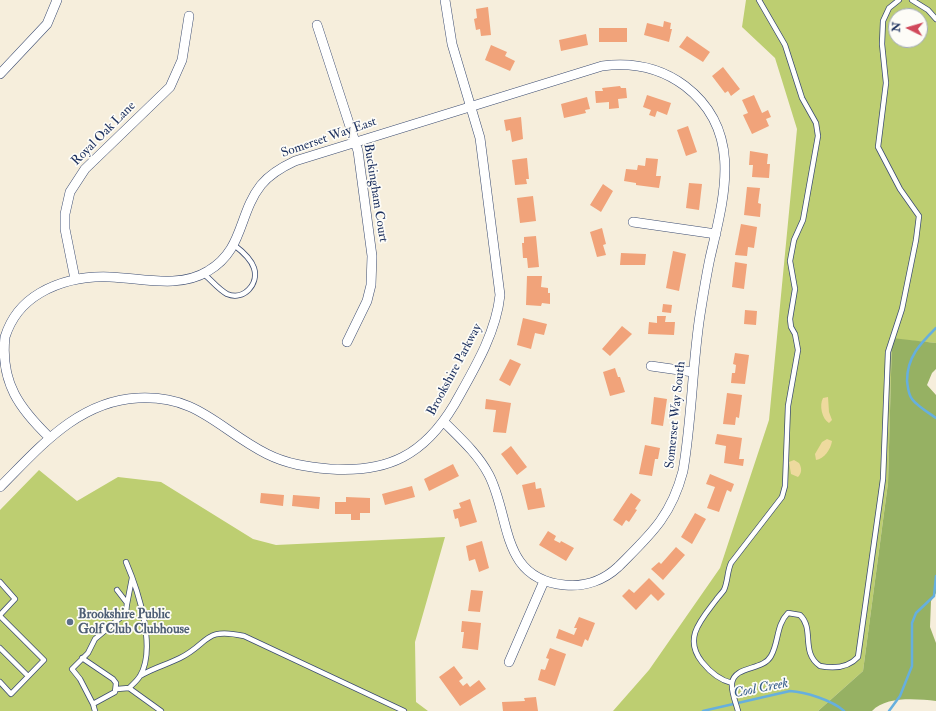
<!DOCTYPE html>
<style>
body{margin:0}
#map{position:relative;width:936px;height:711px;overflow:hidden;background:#f6eedc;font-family:"IM FELL Double Pica",serif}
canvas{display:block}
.north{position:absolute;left:888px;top:8px;width:40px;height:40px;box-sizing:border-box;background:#fdfcf7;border:1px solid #a3aaba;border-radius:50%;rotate:275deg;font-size:11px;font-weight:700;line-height:16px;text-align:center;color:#1b2f5e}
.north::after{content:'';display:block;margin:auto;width:14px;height:18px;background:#d1495b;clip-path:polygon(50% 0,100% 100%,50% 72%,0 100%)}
</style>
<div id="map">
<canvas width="936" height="711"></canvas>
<div class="north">N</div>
</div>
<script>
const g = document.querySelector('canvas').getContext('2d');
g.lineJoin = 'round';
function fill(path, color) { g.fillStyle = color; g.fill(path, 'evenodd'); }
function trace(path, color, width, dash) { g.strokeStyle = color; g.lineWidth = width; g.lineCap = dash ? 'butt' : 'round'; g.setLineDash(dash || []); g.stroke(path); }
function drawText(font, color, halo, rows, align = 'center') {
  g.font = font + ' "IM FELL Double Pica",serif'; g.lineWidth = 3.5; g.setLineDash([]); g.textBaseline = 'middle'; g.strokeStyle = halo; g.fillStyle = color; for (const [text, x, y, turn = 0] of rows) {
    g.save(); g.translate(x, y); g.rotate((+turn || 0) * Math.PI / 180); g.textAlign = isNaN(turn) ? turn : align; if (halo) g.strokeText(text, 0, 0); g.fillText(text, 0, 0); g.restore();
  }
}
const green = new Path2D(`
 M746,0h190v343l-44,-4 -4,144 -25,188 -45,40h-205l36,-41 71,-102 49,-148 28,-291 -22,-71 -33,-31zM896,16h24v24h-24z
 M39,470l38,31 41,-24 43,5 92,57 23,6 169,-8 -30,105 1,60 12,9h-428v-201z`);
const forest = new Path2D(`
 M892,338l44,5v26l-4,4 -5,12 9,10v198l-5,8 -1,26 6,16v58c-19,-2 -50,-5 -64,10h-54l45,-40 25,-188z`);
const sand = new Path2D(`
 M828,397l1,15 3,8 -3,3c-7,-4 -10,-18 -6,-25z
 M827,439l5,2c-1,8 -8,18 -16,19l-1,-6 7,-12z
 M794,460l5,3c3,5 3,10 -1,14l-7,-3 -2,-12z`);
const stream = new Path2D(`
 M936,328c-16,16 -29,29 -29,53 1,6 1,13 5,18 5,7 17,14 24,19
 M703,711l87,-20c15,1 42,9 54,20
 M889,711l11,-15 12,-30v-43l4,-10 18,-17 2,-20`);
const building = new Path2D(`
 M488,7l3,28 -10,1 -1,-7 -4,1 -2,-11 3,-1 -1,-9z
 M664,21l7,2 -1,6h2l-3,13 -25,-7 3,-12 16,4z
 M599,28h28v14h-28z
 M586,34l2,11 -27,6 -2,-11z
 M687,36l23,16 -7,10 -24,-15z
 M491,45l16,7 -2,4 10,5 -5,10 -25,-11z
 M723,67l17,22 -9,7 -3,-5 -3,2 -13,-17z
 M620,86l1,2h5l1,10 -9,1 1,9 -10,1v-7l-13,1 -1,-12h8l-1,-3z
 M647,95l24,8 -4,12 -10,-4 -2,6 -6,-2 2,-5 -8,-3z
 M754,95l8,18 6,-3 3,7 -5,2 3,7 -17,8 -9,-19 5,-2 -6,-13z
 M587,97l3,12 -5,1 1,3 -22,5 -3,-14z
 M521,117l2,22 -11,3 -2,-12 -4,1 -2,-11z
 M688,126l9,26 -11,4 -9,-26z
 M750,151l18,3 -1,10h3l-1,14 -17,-1 1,-12h-4z
 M527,158l2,21h-3l1,5 -12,1 -3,-25z
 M646,158l12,1 -2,17h5l-2,12 -23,-3v-2l-12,-2 2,-12 11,1 1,-5 7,1z
 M689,183l13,1 -3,26 -13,-2z
 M603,184l10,7 -12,21 -11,-7z
 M747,187l13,1 -2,15 3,1 -1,13 -16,-2z
 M533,196l3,25 -16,2 -3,-25z
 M741,224l16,3 -3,21 -6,-1 -1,9 -12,-1z
 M602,228l4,16 -3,1 3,10 -9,2 -7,-25z
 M536,236l3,31 -11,1 -1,-10h-4l-1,-15h2v-6z
 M673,251l13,3 -7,37 -13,-3z
 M621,253l25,1 -1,11h-25z
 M735,262l12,2 -3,25 -12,-2z
 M527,276h15l-1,11 7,1v5h2v11l-8,-1 -1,3 -15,-1z
 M663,304l9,1 -1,8 -9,-1z
 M745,310l12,1 -1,14 -12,-1z
 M657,316h9l-1,6h10l-1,13 -26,-1 1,-12 8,1z
 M523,318l24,6 -3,11 -9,-2 -4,16 -14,-4z
 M622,326l10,8 -22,22 -8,-7z
 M735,353l14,2 -4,29 -14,-1 1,-10h3l1,-8 -3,-1z
 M510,359l11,5 -11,22 -11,-6z
 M615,368l3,9h2l5,15 -15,4 -7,-24z
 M727,393l15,2 -3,23 -3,-1 -1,8 -12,-1z
 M654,397l13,2 -4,27 -12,-2z
 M486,399l25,4 -5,30 -13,-1 3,-22 -11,-1z
 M717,434l25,4 -3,21h5l-1,7 -19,-3 2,-17 -11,-2z
 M645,445l15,3 -2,11h-3l-3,17 -13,-2z
 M511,446l16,21 -10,8 -16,-21z
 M453,464l6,12 -30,15 -5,-12z
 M710,474l24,10 -3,8 -4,-2 -8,22 -12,-4 8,-21 -9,-3z
 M535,482l1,7 5,-1 4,19 -17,3 -6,-25z
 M412,486l3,11 -30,8 -3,-11z
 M261,493l23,2 -1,11 -23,-3z
 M631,493l10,7 -6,9 2,1 -8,12 -3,-2 -4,6 -9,-6z
 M293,495l27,2 -1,12 -27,-3z
 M346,497l24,1v15h-10v7h-9v-6h-16v-12h11z
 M470,499l7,23 -17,5 -2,-9 -3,1 -2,-9 8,-2 -2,-5z
 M695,513l11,6 -14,25 -11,-7z
 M548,531l8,5 -2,4 6,3 1,-2 13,7 -8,13 -27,-16z
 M482,541l7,27 -10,4 -4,-13 -6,2 -3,-15z
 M676,547l9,8 -22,25 -12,-11 8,-7 2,2z
 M649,578l16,16 -7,7 -7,-7 -15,16 -14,-14 7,-7 5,4z
 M471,590l12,1 -3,21 -12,-1z
 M579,617l16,6 -7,18 -3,-2 -3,8 -26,-9 3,-9 15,6 3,-7h-3z
 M462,621l19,2 -3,27 -16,-2 2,-16h-3z
 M550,648l16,6 -11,32 -17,-6 3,-11 4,1 4,-11 -3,-1z
 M454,666l9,12 -4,3 4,5 4,-3 3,4 9,-7 7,9 -26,17 -21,-29z
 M536,697l2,14h-35l-1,-9 23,-1 -1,-3z`);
const service = new Path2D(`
 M912,0l16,10 8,9
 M204,274c7,6 15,16 23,20 17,7 32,-10 27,-26 -3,-9 -12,-17 -20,-23
 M126,562c12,28 31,86 14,114 -3,5 -7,8 -11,12
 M0,582l15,17 -15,16
 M127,604l5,-26
 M0,616l44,44 -33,34 -11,-12
 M0,648l28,28
 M82,658l31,21 3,4 -1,9 -22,12 2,7
 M140,676c13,-8 26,-11 40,-18 30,-15 23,-31 64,-22l160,75
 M732,683c-13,-3 -22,-11 -30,-21 -19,-24 -1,-42 14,-62 2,-3 6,-7 8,-10 4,-9 3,-18 7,-27l51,-66 3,-11 3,-80 10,-56 -3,-16 -4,-7 -1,-8 5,-30 -5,-28 4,-21 9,-20 15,-84 -2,-13 -14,-25 -17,-53 -26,-45
 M117,689l12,-1 32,23
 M93,704l-13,-25 -8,-10 16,-16 7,-14 31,-26 1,-10 -10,-13
 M738,711c-2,-8 -7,-19 -6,-28 3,-18 31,-12 39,-27 8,-14 5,-31 17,-43l12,2c15,14 0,37 20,51 15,3 28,2 38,-9l25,-178 5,-127 14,-43 14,-69 3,-24 -19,-27 -22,-42 8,-64 -4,-39 1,-23 6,-13 10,-8`);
const minor = new Path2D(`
 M317,25l41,126 14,105 -1,29 -4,16 -20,41
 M0,74l47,-50 10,-24
 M633,222l83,12
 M75,279l-10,-50v-15l5,-22 15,-23 85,-82 12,-27 7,-44
 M651,366l42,6
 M50,438c-30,-29 -50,-55 -45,-101 6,-19 18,-34 35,-44 21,-12 46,-17 70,-16 32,1 69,12 98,-6 36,-21 30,-57 53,-86 9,-11 21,-18 34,-24l307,-95c30,-4 59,2 83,20 59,45 39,111 25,172 -4,19 -7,38 -10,57 -8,52 -8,104 -17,156 -12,46 -33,64 -65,96 -14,13 -33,20 -53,18 -65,-6 -54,-67 -76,-110 -11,-21 -29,-37 -45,-53
 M0,487c40,-40 78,-86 138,-89 61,-3 81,32 129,56 20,10 40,13 63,15 58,4 94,-14 124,-64 19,-34 42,-71 46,-110l-20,-157 -28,-94 -7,-44
 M509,662l35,-81`);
const markers = [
 [70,622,4,"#5c6f8a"]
];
const streetNames = [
 ["Royal Oak Lane",104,134,-45],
 ["Somerset Way East",329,138,-19],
 ["Buckingham Court",375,193,81],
 ["Brookshire Parkway",455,370,-62],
 ["Somerset Way South",676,415,-84]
];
const serviceNames = [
 ["Brookshire Public",78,615],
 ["Golf Club Clubhouse",78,630]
];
const waterNames = [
 ["Cool Creek",761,689,-11]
];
fill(green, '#bdce71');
fill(forest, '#96b163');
fill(sand, '#eeda9e');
trace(stream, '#66afde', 2.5);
fill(building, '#f1a37a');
trace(service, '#3c4c71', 6);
trace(minor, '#3c4c71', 10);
trace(service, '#fff', 4.5);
trace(minor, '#fff', 9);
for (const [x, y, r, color] of markers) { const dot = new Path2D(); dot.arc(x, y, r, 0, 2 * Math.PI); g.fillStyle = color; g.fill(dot); trace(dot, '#fdfcf7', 1.5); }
drawText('13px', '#1b2f5e', '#fdfcf7', streetNames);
drawText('bold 13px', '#4e5e75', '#fdfcf7', serviceNames, 'left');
drawText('italic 14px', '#355c8b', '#fdfcf7', waterNames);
</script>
